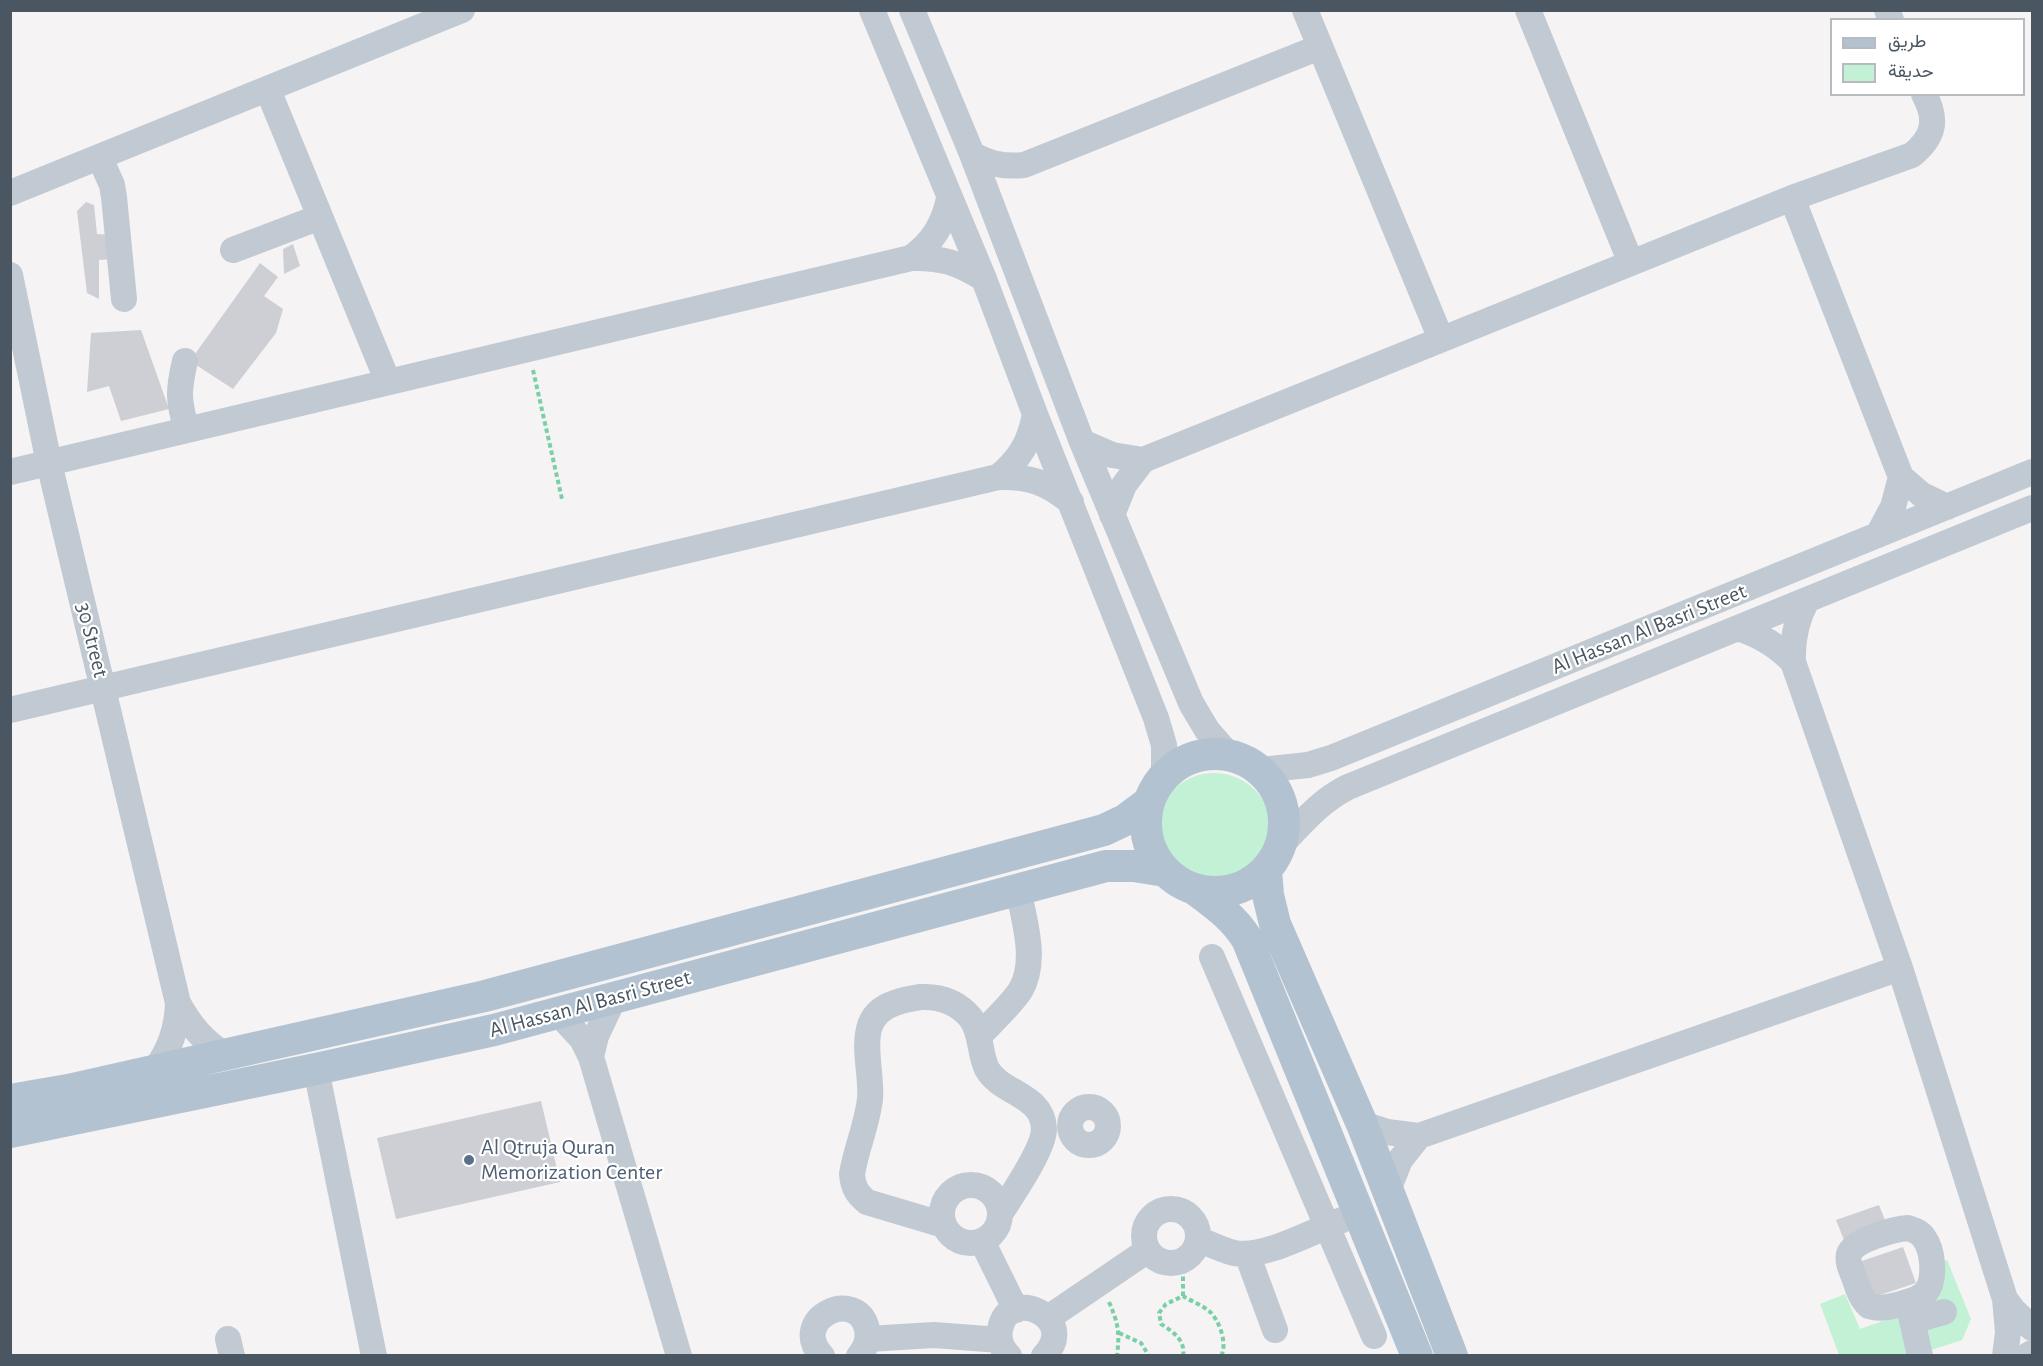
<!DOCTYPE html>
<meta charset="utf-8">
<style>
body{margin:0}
#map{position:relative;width:2043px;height:1366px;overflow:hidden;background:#f5f3f3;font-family:"Alegreya Sans",Vazirmatn,sans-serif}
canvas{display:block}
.frame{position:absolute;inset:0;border:12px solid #4a5661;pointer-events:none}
.legend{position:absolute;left:1830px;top:18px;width:195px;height:78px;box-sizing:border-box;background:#fff;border:2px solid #b7bbc0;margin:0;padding:8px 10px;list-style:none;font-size:18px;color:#4a5661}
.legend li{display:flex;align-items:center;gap:12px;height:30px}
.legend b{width:30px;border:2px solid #b7bbc0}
</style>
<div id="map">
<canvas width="2043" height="1366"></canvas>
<div class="frame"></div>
<ul class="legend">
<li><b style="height:8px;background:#b3c2d1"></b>طريق</li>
<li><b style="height:16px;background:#c3f1d5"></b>حديقة</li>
</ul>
</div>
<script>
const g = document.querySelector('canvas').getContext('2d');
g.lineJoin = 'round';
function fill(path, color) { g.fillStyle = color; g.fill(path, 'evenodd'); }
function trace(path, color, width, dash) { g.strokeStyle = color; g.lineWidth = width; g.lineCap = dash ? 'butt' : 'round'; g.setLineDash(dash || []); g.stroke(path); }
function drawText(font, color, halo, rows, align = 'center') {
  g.font = font + ' "Alegreya Sans",sans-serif'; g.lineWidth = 4.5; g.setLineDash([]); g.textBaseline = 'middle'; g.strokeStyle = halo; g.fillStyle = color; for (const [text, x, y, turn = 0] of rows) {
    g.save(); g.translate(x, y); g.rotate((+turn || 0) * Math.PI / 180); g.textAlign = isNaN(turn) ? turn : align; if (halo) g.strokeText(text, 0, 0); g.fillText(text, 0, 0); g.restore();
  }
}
const green = new Path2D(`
 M1156 831a58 58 0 1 1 116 0a58 58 0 1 1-116 0Z
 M1947,1260l24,59 -9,21 -46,15h-77l-19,-51 25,-10 15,35 71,-25 -10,-34z`);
const building = new Path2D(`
 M86,202l8,3 3,29 17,1 1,24 -16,1v39l-12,-6 -10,-82z
 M293,244l7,22 -16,8 -1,-25z
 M260,263l18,14 -14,19 19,13 -7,24 -43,56 -43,-28z
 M141,330l28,79 -48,12 -12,-35 -22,6 4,-59z
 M541,1101l19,81 -164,37 -19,-81z
 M1879,1205l8,20 -43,15 -8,-20z
 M1903,1247l13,36 -48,16 -12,-36z`);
const path = new Path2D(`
 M533,370l29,129
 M1183,1296v-36
 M1109,1302c9,21 11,30 8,54
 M1119,1333l22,10 8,13
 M1183,1356c3,-16 -11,-25 -22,-32l-2,-11 7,-9 17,-8c8,5 19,9 26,15 10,8 19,33 12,45`);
const minor = new Path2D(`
 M872,10l112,269 51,135 121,304 8,27v30
 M912,10l60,144 110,288 109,261 16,27 22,25
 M1305,10l136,329
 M1528,10l103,253
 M1887,10l4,10
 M268,90l120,292
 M972,154c17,10 32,13 52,11l296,-118
 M100,158l12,27 2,12 10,102
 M10,193l452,-183
 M1792,198l109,279 21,18 25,12
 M233,250l87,-33
 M911,258c22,-16 32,-33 38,-59
 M10,275l39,188 129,540c-1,26 -8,46 -23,67
 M185,361c-7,30 -7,40 2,69
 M1082,442l30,13 31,5
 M10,472l901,-214c30,-1 48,5 73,21
 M998,477c22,-18 32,-35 37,-63
 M1112,515l12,-30 19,-25 649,-262 120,-43c22,-18 26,-35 12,-61
 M1878,535l15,-28 8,-30
 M1807,600c-11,20 -15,39 -14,62l107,306 105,331 3,33 -3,24
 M1738,628c22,7 39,17 55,34
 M10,710l988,-233c31,-1 48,5 73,25
 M1261,770l47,-5 23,-7 701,-286
 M1281,845c21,-22 39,-44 67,-58l684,-279
 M1212,957l162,379
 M178,1003c12,22 25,38 46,51
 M558,1013l24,26 9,18 88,299
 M979,1036c13,-14 30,-29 41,-45 18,-29 4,-71 -2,-102
 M591,1057l5,-21 18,-38
 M316,1069l58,287
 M1070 1126a19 19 0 1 1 38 0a19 19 0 1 1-38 0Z
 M1362,1124l25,8 32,4 481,-168
 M942 1214a29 29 0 1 1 58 0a29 29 0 1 1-58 0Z
 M1388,1190l12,-30 19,-24
 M1144 1236a27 27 0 1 1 54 0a27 27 0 1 1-54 0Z
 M944,1225l-77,-23c-10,-8 -14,-15 -15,-28 4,-25 15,-49 18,-75 3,-34 -19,-82 25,-96 8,-3 18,-5 26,-6 20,-1 36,5 49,20 12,15 9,36 17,52 14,25 56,25 57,60 0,20 -32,66 -44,85
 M1908,1228c6,2 12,4 16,10 9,12 12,41 2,54 -7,8 -19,10 -29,13 -10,3 -18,4 -28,1 -9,-8 -11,-18 -15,-29 -3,-7 -7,-16 -5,-23 4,-14 46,-25 59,-26z
 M1198,1239c12,5 24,11 36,14 30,6 79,-22 108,-33
 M982,1241l34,69
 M1247,1254l28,76
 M2005,1299l9,12 18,17
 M1908,1302l12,54
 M1048,1318l100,-68
 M1912,1321l32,-9
 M228,1339l4,17
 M868,1339l66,-4 66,5
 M822,1356c-34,-37 35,-70 45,-27 2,10 -1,19 -8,27
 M1009,1356c-7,-7 -11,-16 -9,-26 7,-46 81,-12 44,26
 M2027,1356l5,-3`);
const major = new Path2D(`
 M1146 823a69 69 0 1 1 138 0a69 69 0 1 1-138 0Z
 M1266,870l2,25 7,29 87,200 90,232
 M1196,890c19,14 38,28 51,49l170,417
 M10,1100l58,-10 417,-94 619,-166 21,-10 24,-18
 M10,1132l306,-63 178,-39 612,-164h28l31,5`);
const markers = [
 [469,1160,6,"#5c6f8a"]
];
const streetNames = [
 ["Al Hassan Al Basri Street",1649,629,-22],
 ["30 Street",92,640,76],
 ["Al Hassan Al Basri Street",590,1004,-15]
];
const serviceNames = [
 ["Al Qtruja Quran",481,1147],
 ["Memorization Center",481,1172]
];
fill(green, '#c3f1d5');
fill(building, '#cdcfd5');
trace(path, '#7ad0a6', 4, [4.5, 3]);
trace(minor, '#c1cad2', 26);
trace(major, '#b3c2d1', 32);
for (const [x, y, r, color] of markers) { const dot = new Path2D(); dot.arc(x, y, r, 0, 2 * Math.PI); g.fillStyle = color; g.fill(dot); trace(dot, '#fff', 2); }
drawText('22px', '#4a5661', '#fff', streetNames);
drawText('22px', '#4e5e75', '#fff', serviceNames, 'left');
</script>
